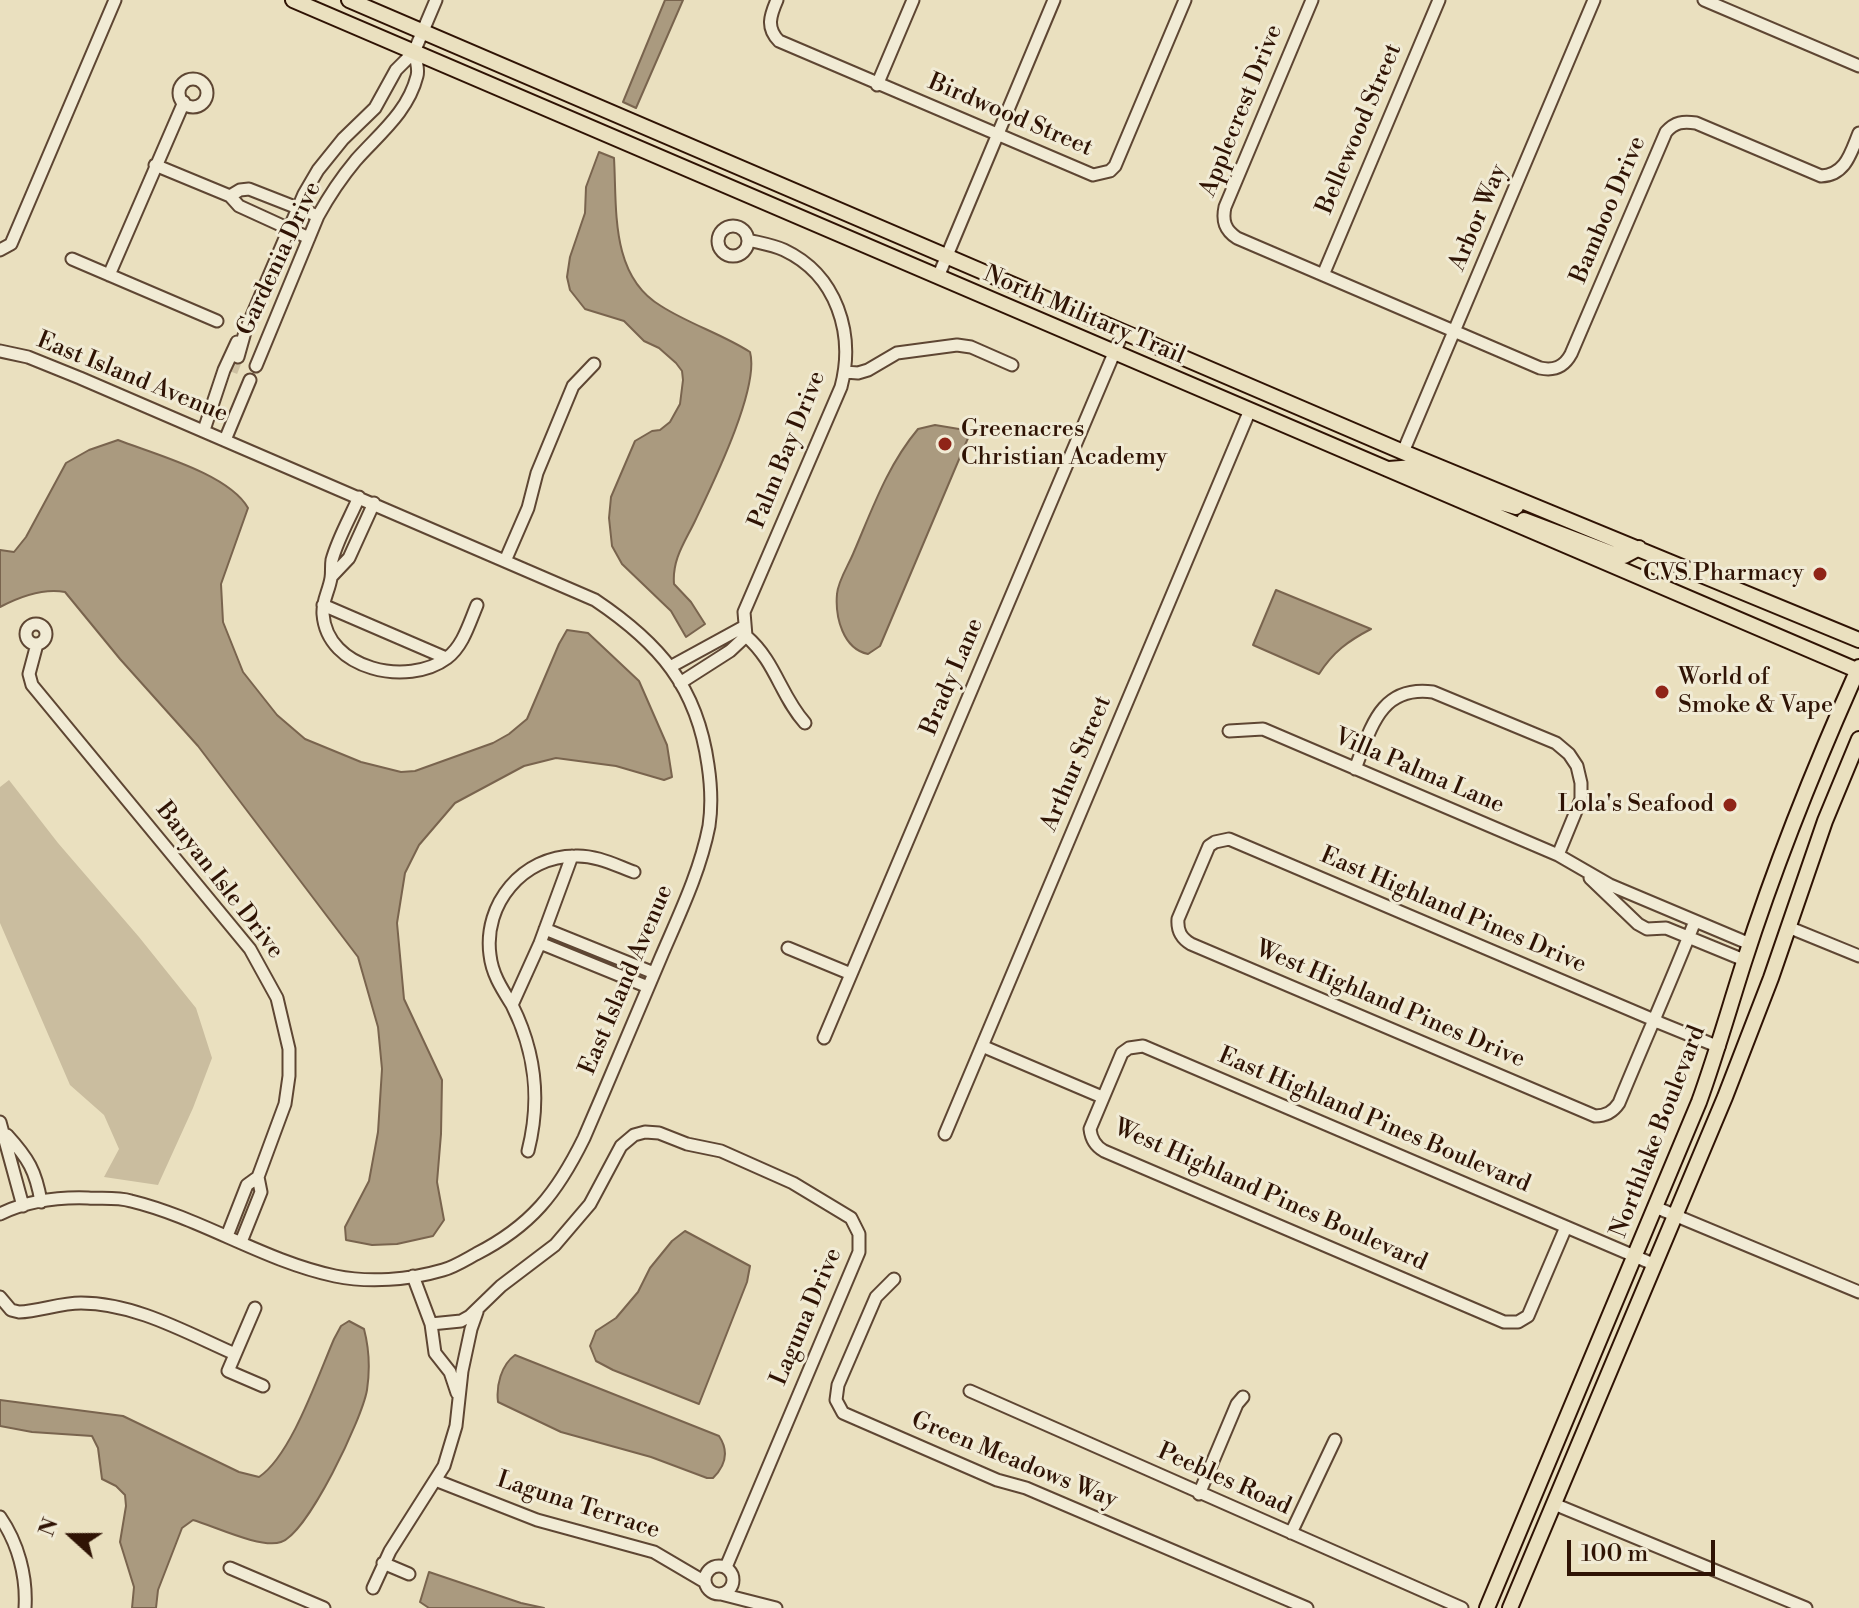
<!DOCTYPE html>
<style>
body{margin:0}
#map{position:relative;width:1859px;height:1608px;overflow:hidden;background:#eae0bf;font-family:"Libre Bodoni",serif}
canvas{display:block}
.north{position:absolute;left:32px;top:1496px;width:80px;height:80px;-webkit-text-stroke:6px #f1ebd5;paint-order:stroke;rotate:291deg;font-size:22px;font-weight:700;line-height:32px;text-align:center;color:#2f1304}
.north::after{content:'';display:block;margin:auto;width:28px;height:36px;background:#2f1304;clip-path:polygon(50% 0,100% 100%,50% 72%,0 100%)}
.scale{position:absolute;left:1567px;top:1540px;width:148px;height:36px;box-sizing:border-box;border:4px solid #2f1304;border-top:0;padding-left:10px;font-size:24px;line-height:28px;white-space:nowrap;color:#2f1304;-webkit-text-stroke:6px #f1ebd5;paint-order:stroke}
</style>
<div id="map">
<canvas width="1859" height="1608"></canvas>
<div class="north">N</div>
<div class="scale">100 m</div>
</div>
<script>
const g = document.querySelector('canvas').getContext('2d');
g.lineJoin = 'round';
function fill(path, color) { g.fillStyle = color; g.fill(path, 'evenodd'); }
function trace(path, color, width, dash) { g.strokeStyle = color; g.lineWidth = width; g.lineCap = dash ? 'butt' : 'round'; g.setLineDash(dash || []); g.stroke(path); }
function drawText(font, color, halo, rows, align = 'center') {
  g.font = font + ' "Libre Bodoni",serif'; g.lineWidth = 6; g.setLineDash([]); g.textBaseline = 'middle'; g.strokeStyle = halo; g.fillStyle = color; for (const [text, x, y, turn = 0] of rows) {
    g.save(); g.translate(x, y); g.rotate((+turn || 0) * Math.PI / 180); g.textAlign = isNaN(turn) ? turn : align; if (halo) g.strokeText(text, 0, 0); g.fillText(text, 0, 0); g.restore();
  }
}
const green = new Path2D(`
 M9,780l49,63 81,94 57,71 16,50 -19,50 -35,77 -54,-8 15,-28 -15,-34 -34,-30 -70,-162v-136z`);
const water = new Path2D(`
 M665,0h18l-47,108 -13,-6z
 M599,152l15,6c3,51 -4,118 47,148 28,18 61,28 89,46 10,36 -38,133 -55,169 -10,21 -23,38 -21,63l17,18 14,22 -19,13 -15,-26 -49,-47 -10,-18 -3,-28 2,-21 24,-56 17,-10 8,-1 10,-8 10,-18 3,-24 -1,-9 -6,-8 -17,-15 -15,-7 -20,-20 -39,-12 -15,-19 -3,-13 3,-20 15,-44 1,-26z
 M935,425l36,6 -91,215 -12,8c-25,-5 -33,-37 -31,-60 1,-13 11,-28 16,-40 19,-44 34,-88 65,-125z
 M118,440c36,14 111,34 130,68l-27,76 2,38 20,50 34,43 28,24 56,23 40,10 14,-1 78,-28 16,-9 18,-15 32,-75 8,-14 21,3 51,48 28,64 5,32 -8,3 -48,-14 -60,-8 -32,8 -69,37 -36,42 -14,28 -8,50 7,76 38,81 -1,54 -4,48 7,38 -11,16 -36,8 -25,1 -26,-5 -1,-13 24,-46 9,-49 4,-63 -4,-42 -20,-70 -160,-211 -78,-87 -55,-67c-21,-4 -46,5 -65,15v-57l14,2 12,-15 40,-74 23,-13z
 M1276,590l95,39c-23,12 -38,23 -52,45l-66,-29z
 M685,1231l65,35 -3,16 -48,122 -86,-34 -17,-9 -6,-15 6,-15 20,-13 22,-26 12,-24 22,-27z
 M349,1321l15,8c5,19 6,41 3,61 -5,29 -59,143 -86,152 -20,7 -67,-16 -88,-22l-11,8 -24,62 -2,18h-24l2,-21 -14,-45 6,-36 -1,-11 -9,-9 -14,-7 -4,-31 -6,-12 -60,-4 -32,-6v-26l123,16 116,56 20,5c32,-21 59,-101 75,-138l7,-13z
 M515,1355l204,81c10,15 7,29 -6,42h-6l-56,-21 -90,-25 -63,-30c-2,-16 3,-37 17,-47z
 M429,1572l92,31 23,5h-115l-9,-6z`);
const minorTunnel = new Path2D(`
 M232,372l6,-15`);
const minor = new Path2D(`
 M777,0c-7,16 -11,28 2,41l314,134 17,-4 5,-5 70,-166
 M1312,0l-87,207c-3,14 0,23 12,31l303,130c14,3 24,-1 31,-14l95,-222c9,-10 17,-11 30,-9l125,53c25,-1 30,-24 38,-43
 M1704,0l155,66
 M179 93a14 14 0 1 1 28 0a14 14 0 1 1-28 0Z
 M877,85l36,-85
 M155,165l75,31 9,10 70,32
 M230,196l10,-6 9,-1 69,27
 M718 241a15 15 0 1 1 30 0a15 15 0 1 1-30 0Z
 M0,250l11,-6 104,-244
 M72,259l145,62
 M109,275l75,-173
 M1323,275l116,-275
 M938,277l116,-277
 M0,351l28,6 52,21 515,222c64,43 102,86 113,165 3,20 4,41 1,61 -9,46 -30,89 -48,131 -26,61 -51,121 -77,181 -27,55 -53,88 -108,116 -11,6 -22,13 -33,16 -34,10 -74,13 -108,6 -71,-15 -134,-58 -204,-75 -14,-4 -29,-2 -43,-3 -30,-1 -61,3 -88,16
 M238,357l7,-25 59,-138 14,-24 25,-31 32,-31 21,-38 18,-18 22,-52
 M256,366l62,-150c11,-20 23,-38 38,-56 23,-26 52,-48 61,-84 2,-7 -1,-17 -3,-24
 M845,372l13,1 10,-3 29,-17 60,-8 14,2 41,18
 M204,430l20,-60 13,-28
 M225,440l25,-60
 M1403,452l191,-452
 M359,497c-9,21 -21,41 -27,63 -1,6 0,12 -1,18 -2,13 -9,23 -8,36 4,56 85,73 124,44 16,-12 22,-34 30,-53
 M505,561l23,-53 9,-35 36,-87 21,-22
 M332,576l17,-18 25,-55
 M323,605l123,53
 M26 634a10 10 0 1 1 20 0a10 10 0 1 1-20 0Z
 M746,636l-2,-24 97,-225c14,-53 -4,-112 -57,-137 -11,-5 -24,-7 -36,-10
 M746,636c30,26 34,59 59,87
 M37,644l-8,30 3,11 218,264 27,49 12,51v27l-4,28 -27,73 3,15 -20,50
 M670,667l75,-41
 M680,683l50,-32 16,-15
 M1229,731l34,-2 295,126 52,30 140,59
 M1355,769c16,-41 25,-84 78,-77l123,51 13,11 8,12 4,17v16l-23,56
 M1590,878l48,46 9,5 19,-1 78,32
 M1695,921c-24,61 -51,121 -76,182 -6,9 -13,13 -24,13l-404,-172c-10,-6 -14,-13 -13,-25l31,-73 6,-4 14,-3 425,181 6,3 59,24
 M1788,927l71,29
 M545,929l109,44
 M540,943l108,44
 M788,948l63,26
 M512,1005c-10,-16 -20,-31 -22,-50 -7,-51 33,-99 85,-99 21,-1 40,9 59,16
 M824,1038l299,-706
 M982,1046l120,51
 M0,1122l23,84
 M945,1134l305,-724
 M7,1135c21,23 29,36 34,67
 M528,1151c13,-51 8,-98 -16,-146l28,-62 32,-87
 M1655,1207l204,85
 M1566,1227l-38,89 -10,6h-14l-400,-171c-9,-5 -13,-13 -14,-22l32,-76 7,-5 14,-2 510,218
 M227,1236l20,-51 11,-8
 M413,1276l18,48 4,29 15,19 7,21
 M894,1279l-18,18 -38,88 -2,15 7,13 154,67 29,8 281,120
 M0,1297l11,13 8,2c21,-1 41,-9 62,-9 54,0 106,30 154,51
 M255,1308l-27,63 35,15
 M431,1324l30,-3 9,-5 31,-30 54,-41 35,-41 31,-58 13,-11 11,-3 14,1 28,11 34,7 72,32 58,35 8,16v18l-133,315
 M970,1391l492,217
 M435,1480l102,40 117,32 51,30
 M1199,1494l38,-90 6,-7
 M1554,1504l252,104
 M0,1517c18,26 27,59 25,91
 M1291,1533l44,-93
 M383,1563l26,11
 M705 1580a14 14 0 1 1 28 0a14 14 0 1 1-28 0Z
 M230,1568l94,40
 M373,1588l17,-37 54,-85 12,-40 6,-55 9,-42 6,-17
 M721,1594l55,14`);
const major = new Path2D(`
 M293,0l1566,671
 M349,0l1054,452 456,188
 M1389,469l25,-2 81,34 21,6
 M1524,520l87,33 13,3 15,-8
 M1487,1608l212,-506c17,-47 30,-93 45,-140 32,-100 72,-199 115,-295
 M1510,1608l215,-511 46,-119 54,-157 34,-82`);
const markers = [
 [945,444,8,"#8f2418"],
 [1820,574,8,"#8f2418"],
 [1662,692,8,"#8f2418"],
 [1730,805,8,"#8f2418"]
];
const streetNames = [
 ["Applecrest Drive",1242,111,-68],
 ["Birdwood Street",1010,116,23],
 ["Bellewood Street",1360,129,-67],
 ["Bamboo Drive",1609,210,-67],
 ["Arbor Way",1479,218,-67],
 ["Gardenia Drive",280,259,-65],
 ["North Military Trail",1084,316,23],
 ["East Island Avenue",132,378,22],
 ["Palm Bay Drive",788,450,-68],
 ["Brady Lane",953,677,-67],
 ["Arthur Street",1077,764,-67],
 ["Villa Palma Lane",1419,772,23],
 ["Banyan Isle Drive",219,881,52],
 ["East Highland Pines Drive",1453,911,23],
 ["East Island Avenue",627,980,-67],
 ["West Highland Pines Drive",1390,1005,23],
 ["East Highland Pines Boulevard",1374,1121,23],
 ["Northlake Boulevard",1659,1132,-69],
 ["West Highland Pines Boulevard",1270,1196,24],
 ["Laguna Drive",807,1317,-67],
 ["Green Meadows Way",1014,1461,22],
 ["Peebles Road",1224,1480,24],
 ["Laguna Terrace",578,1506,18]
];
const poiNames = [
 ["Greenacres",961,430],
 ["Christian Academy",961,458],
 ["CVS Pharmacy",1804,574,"right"],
 ["World of",1678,678],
 ["Smoke & Vape",1678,706],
 ["Lola's Seafood",1714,805,"right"]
];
fill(green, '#cabd9f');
fill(water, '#aa9a7f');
trace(water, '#79644e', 2);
trace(minorTunnel, '#cec1a3', 11, [11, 5.5]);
trace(minor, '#5e4633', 15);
trace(major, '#2f1304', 18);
trace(minor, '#f1ebd5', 11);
trace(major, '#eae0bf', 14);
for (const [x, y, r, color] of markers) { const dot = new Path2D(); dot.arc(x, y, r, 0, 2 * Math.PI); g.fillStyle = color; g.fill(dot); trace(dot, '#f1ebd5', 3); }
drawText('24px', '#2f1304', '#f1ebd5', streetNames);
drawText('24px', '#2f1304', '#f1ebd5', poiNames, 'left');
</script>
